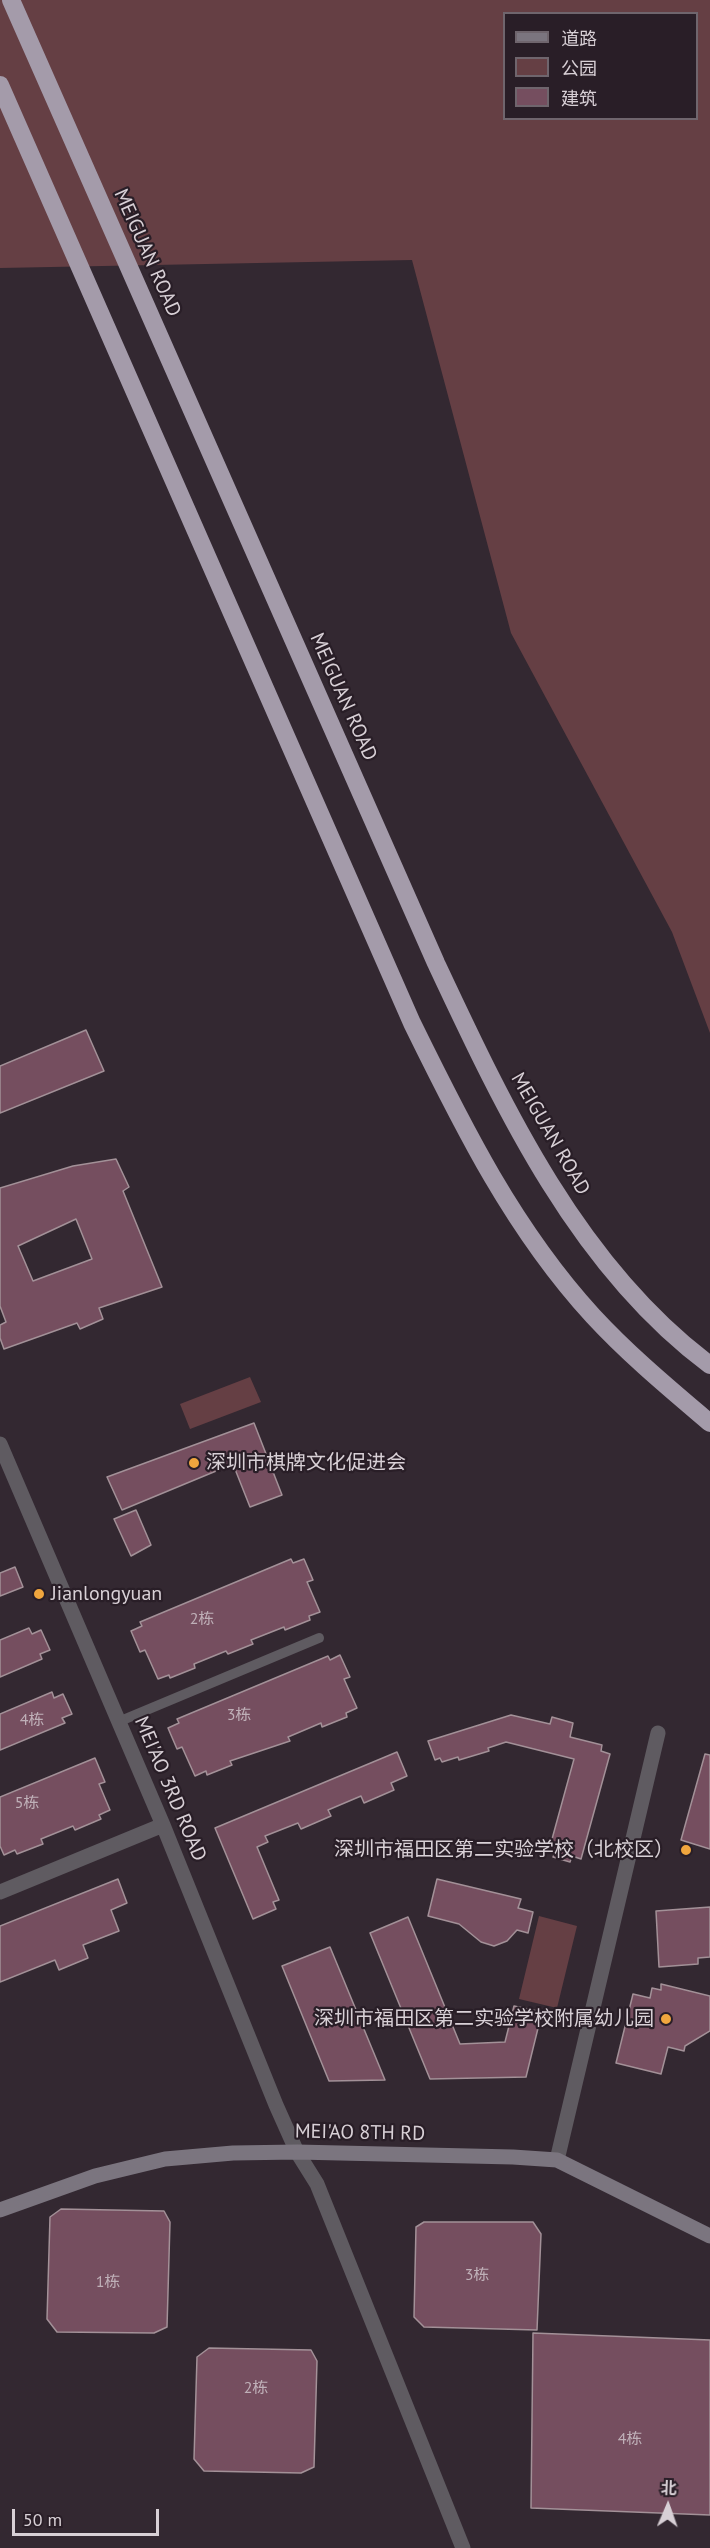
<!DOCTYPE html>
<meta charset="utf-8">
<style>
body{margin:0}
#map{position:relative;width:710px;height:2548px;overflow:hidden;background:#332831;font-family:"PT Sans","Noto Sans SC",sans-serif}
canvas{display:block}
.legend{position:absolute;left:503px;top:12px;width:195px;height:108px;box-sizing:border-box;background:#291e27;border:2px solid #6f656d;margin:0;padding:8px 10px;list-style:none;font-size:18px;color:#d8d0d6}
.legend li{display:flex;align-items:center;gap:12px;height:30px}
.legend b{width:30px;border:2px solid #6f656d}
.north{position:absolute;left:638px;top:2476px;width:60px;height:60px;-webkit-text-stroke:4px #291e27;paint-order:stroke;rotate:2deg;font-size:16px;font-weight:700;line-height:24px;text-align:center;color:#d8d0d6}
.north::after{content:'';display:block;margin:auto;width:21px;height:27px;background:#d8d0d6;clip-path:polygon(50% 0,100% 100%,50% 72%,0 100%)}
.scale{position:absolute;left:12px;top:2509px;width:147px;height:27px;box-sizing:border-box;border:3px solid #d8d0d6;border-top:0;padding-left:8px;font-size:18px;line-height:21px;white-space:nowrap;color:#d8d0d6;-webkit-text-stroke:4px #291e27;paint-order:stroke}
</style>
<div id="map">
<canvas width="710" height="2548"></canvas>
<ul class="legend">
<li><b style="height:8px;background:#7b757f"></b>道路</li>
<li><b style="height:16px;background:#653f44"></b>公园</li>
<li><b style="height:16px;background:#754e5f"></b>建筑</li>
</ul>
<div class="north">北</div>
<div class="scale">50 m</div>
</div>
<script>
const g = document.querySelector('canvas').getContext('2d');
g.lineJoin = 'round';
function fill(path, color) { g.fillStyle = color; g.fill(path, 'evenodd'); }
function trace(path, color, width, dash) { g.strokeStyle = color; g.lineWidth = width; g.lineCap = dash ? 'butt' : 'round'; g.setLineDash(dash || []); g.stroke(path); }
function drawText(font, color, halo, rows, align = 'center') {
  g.font = font + ' "PT Sans","Noto Sans SC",sans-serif'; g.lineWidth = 4.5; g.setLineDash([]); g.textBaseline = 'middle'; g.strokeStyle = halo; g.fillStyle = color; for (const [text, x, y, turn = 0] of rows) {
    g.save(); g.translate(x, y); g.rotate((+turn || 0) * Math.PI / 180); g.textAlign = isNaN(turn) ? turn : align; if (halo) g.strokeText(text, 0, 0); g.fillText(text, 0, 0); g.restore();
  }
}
const green = new Path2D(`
 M0,0h710v1033l-38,-101 -161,-299 -99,-373 -412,8zM504,14h192v104h-192z
 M250,1377l11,25 -71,27 -10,-25z
 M539,1916l38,10 -20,82 -38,-9z`);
const building = new Path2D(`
 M86,1030l18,41 -104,42v-47z
 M116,1159l13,28 -6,4 39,96 -63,21 4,11 -23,10 -3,-6 -73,26 -4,-11v-13l6,-3 -6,-16v-118l73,-22zM76,1219l16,40 -59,22 -15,-35z
 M254,1423l28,72 -32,12 -17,-43 -111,46 -15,-33z
 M136,1510l15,35 -20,11 -17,-37z
 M291,1559l2,4 11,-4 9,21 -6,2 13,30 -11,4 1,4 -25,10 -1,-3 -33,13 2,4 -25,10 -2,-3 -32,13 1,4 -25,10 -1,-3 -11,4 -13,-29 -5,2 -9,-21 11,-5 -2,-4z
 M15,1567l8,20 -23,9v-23z
 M29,1628l3,6 9,-4 9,20 -10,4 2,5 -42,18v-37z
 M340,1655l10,22 -6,2 13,29 -11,5 1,4 -25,10 -1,-4 -33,14 2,4 -60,20 2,4 -25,10 -1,-4 -11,5 -13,-29 -5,2 -9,-21 11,-5 -2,-4 151,-63 2,4z
 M52,1692l2,6 9,-4 9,20 -10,4 3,5 -65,27v-36z
 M511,1715l39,9 2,-7 21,6 -3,14 32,8 -1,6 9,3 -29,105 -9,-3 -2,6 -17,-5 2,-5 -6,-2 25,-91 -68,-17 -18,6 1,3 -30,9 -1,-3 -16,5 -2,-4 -5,2 -7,-19z
 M397,1752l10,24 -16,7 3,7 -30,13 -3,-7 -33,14 3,6 -30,13 -3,-6 -33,13 3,6 -11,5 22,53 -6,2 3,7 -23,10 -38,-91z
 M705,1754l5,1v94l-29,-9z
 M95,1758l10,24 -6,2 11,26 -11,5 2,4 -26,11 -2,-4 -32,13 2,5 -26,10 -2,-4 -11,5 -4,-9v-49z
 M118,1879l9,24 -16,7 8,21 -36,14 5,13 -29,12 -4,-10 -55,22v-56z
 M437,1879l84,20 -3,9 15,4 -5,21 -11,-3 -10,11 -13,5 -13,-4 -22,-18 -31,-8z
 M710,1907v50l-12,1v6l-39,3 -3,-56z
 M408,1917l52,127 45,-2 9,-36 28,6 -16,65 -96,2 -60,-146z
 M330,1947l55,133 -56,1 -47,-115z
 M661,1984l49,12v35l-25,15 -1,5 -16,-4 -7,27 -45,-11 17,-69 17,4 2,-10 9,2z
 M61,2209l103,2 6,11 -3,105 -13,6 -97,-1 -10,-13 3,-102z
 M424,2222h109l8,12 -4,96 -113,-3 -10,-10 2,-90z
 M533,2333l177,7v175l-179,-7z
 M209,2348l102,2 6,11 -3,106 -13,6 -97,-2 -10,-12 3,-102z`);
const lane = new Path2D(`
 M118,1722l201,-84`);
const street = new Path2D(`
 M0,1444l163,381 113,280 21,47 20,32 146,364
 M0,1892l163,-67
 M557,2160l101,-427`);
const secondary = new Path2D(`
 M0,2210l95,-34 70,-17 68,-6 64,-1 216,5 44,3 153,76`);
const highway = new Path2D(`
 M11,0l425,963c68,145 142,304 274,402
 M0,85l412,938c51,104 102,207 181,293 36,39 77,73 117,107`);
const markers = [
 [194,1463,6,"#f0a63e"],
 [39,1594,6,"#f0a63e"],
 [686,1850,6,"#f0a63e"],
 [666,2019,6,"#f0a63e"]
];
const numberNames = [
 ["2栋",202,1619],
 ["3栋",239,1715],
 ["4栋",32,1720],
 ["5栋",27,1803],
 ["3栋",477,2275],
 ["1栋",108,2282],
 ["2栋",256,2388],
 ["4栋",630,2439]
];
const streetNames = [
 ["MEIGUAN ROAD",147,253,66],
 ["MEIGUAN ROAD",343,697,66],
 ["MEIGUAN ROAD",550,1134,60],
 ["MEI'AO 3RD ROAD",170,1789,67],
 ["MEI'AO 8TH RD",360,2133,1]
];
const poiNames = [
 ["深圳市棋牌文化促进会",206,1463],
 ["Jianlongyuan",51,1594],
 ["深圳市福田区第二实验学校（北校区）",674,1850,"right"],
 ["深圳市福田区第二实验学校附属幼儿园",654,2019,"right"]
];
fill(green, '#653f44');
fill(building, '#754e5f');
trace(building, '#a39198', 1.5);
trace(lane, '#5f5b61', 10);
trace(street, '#5f5b61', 15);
trace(secondary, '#7b757f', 15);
trace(highway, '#a49baa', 18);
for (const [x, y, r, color] of markers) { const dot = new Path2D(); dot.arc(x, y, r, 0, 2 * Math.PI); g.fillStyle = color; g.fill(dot); trace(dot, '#291e27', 2); }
drawText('16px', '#bfb0b8', null, numberNames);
drawText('20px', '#d8d0d6', '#291e27', streetNames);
drawText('20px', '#d8d0d6', '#291e27', poiNames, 'left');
</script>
